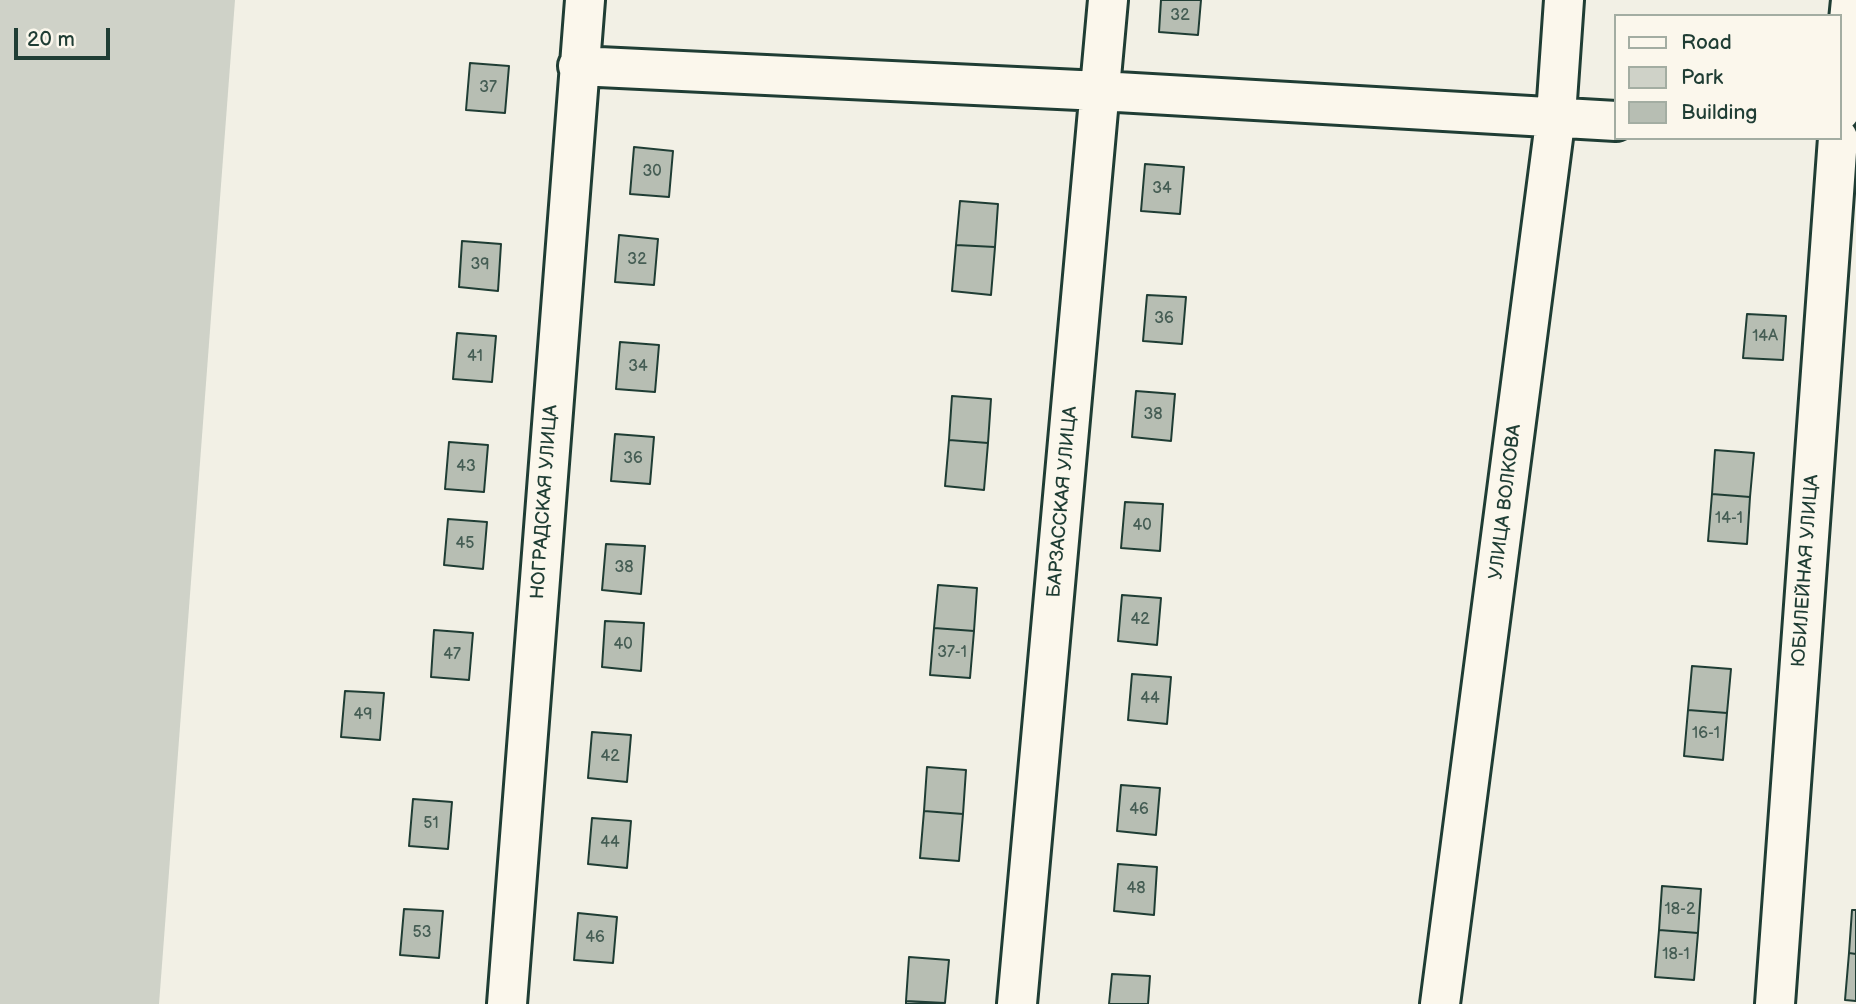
<!DOCTYPE html>
<meta charset="utf-8">
<style>
body{margin:0}
#map{position:relative;width:1856px;height:1004px;overflow:hidden;background:#f2f0e5;font-family:"Balsamiq Sans",sans-serif}
canvas{display:block}
.legend{position:absolute;left:1614px;top:14px;width:228px;height:126px;box-sizing:border-box;background:#fbf7ec;border:2px solid #a3ada2;margin:0;padding:9px 12px;list-style:none;font-size:21px;color:#1f3d34}
.legend li{display:flex;align-items:center;gap:14px;height:35px}
.legend b{width:35px;border:2px solid #a3ada2}
.scale{position:absolute;left:14px;top:28px;width:96px;height:32px;box-sizing:border-box;border:4px solid #1f3d34;border-top:0;padding-left:9px;font-size:21px;line-height:24px;white-space:nowrap;color:#1f3d34;-webkit-text-stroke:5px #fbf7ec;paint-order:stroke}
</style>
<div id="map">
<canvas width="1856" height="1004"></canvas>
<ul class="legend">
<li><b style="height:9px;background:#fbf7ec"></b>Road</li>
<li><b style="height:19px;background:#cfd2c8"></b>Park</li>
<li><b style="height:19px;background:#b7beb3"></b>Building</li>
</ul>
<div class="scale">20 m</div>
</div>
<script>
const g = document.querySelector('canvas').getContext('2d');
g.lineJoin = 'round';
function fill(path, color) { g.fillStyle = color; g.fill(path, 'evenodd'); }
function trace(path, color, width, dash) { g.strokeStyle = color; g.lineWidth = width; g.lineCap = dash ? 'butt' : 'round'; g.setLineDash(dash || []); g.stroke(path); }
function drawText(font, color, halo, rows, align = 'center') {
  g.font = font + ' "Balsamiq Sans",sans-serif'; g.lineWidth = 6; g.setLineDash([]); g.textBaseline = 'middle'; g.strokeStyle = halo; g.fillStyle = color; for (const [text, x, y, turn = 0] of rows) {
    g.save(); g.translate(x, y); g.rotate((+turn || 0) * Math.PI / 180); g.textAlign = isNaN(turn) ? turn : align; if (halo) g.strokeText(text, 0, 0); g.fillText(text, 0, 0); g.restore();
  }
}
const green = new Path2D(`
 M0,0h235l-76,1004h-159z`);
const building = new Path2D(`
 M1161,0h40l-3,35 -39,-3z
 M470,63l39,3 -4,47 -39,-3z
 M634,147l39,4 -4,46 -39,-3z
 M1145,164l39,3 -4,47 -39,-3z
 M960,201l38,3 -3,43 -39,-2z
 M619,235l39,4 -4,46 -39,-3z
 M462,241l39,3 -3,47 -39,-4z
 M956,245l39,2 -4,48 -39,-4z
 M1147,295l39,2 -4,47 -39,-3z
 M1747,314l39,2 -3,44 -40,-2z
 M457,333l39,3 -4,46 -39,-3z
 M620,342l39,3 -4,47 -39,-3z
 M1136,391l39,3 -4,47 -39,-4z
 M952,396l39,3 -3,44 -39,-3z
 M615,434l39,3 -4,47 -39,-3z
 M949,440l39,3 -4,47 -39,-4z
 M449,442l39,3 -4,47 -39,-3z
 M1715,450l39,3 -4,44 -38,-3z
 M1712,494l38,3 -3,47 -39,-3z
 M1125,502l38,2 -3,47 -39,-3z
 M448,519l39,3 -4,47 -39,-4z
 M606,544l39,2 -4,48 -39,-4z
 M938,585l39,3 -3,43 -40,-3z
 M1122,595l39,3 -4,47 -39,-4z
 M605,621l39,2 -3,48 -39,-4z
 M934,628l40,3 -4,47 -40,-3z
 M434,630l39,3 -4,47 -38,-3z
 M1692,666l39,3 -4,44 -39,-3z
 M1132,674l39,3 -4,47 -39,-4z
 M345,691l39,2 -4,47 -39,-3z
 M1688,710l39,3 -4,47 -39,-4z
 M592,732l39,3 -4,47 -39,-4z
 M927,767l39,3 -3,44 -39,-3z
 M1121,785l39,3 -4,47 -39,-4z
 M413,799l39,3 -4,47 -39,-3z
 M924,811l39,3 -4,47 -39,-3z
 M592,818l39,3 -4,47 -39,-4z
 M1118,864l39,3 -3,48 -40,-4z
 M1662,886l39,3 -3,44 -39,-3z
 M404,909l39,2 -4,47 -39,-3z
 M1852,910h4v44l-7,-1z
 M578,913l39,4 -4,46 -39,-3z
 M1659,930l39,3 -4,47 -39,-3z
 M1849,953l7,1v47l-11,-1z
 M909,957l40,3 -4,43 -39,-2z
 M1112,974l38,2 -2,28h-39z
 M906,1001l39,2 -39,1z`);
const minor = new Path2D(`
 M578,66l522,25 516,30
 M1840,111l11,-111
 M507,1004l78,-1004
 M1017,1004l91,-1004
 M1440,1004l116,-889 8,-115
 M1775,1004l63,-866`);
const numberNames = [
 ["32",1180,16],
 ["37",488,88],
 ["30",652,172],
 ["34",1162,189],
 ["32",637,260],
 ["39",480,265],
 ["36",1164,319],
 ["14А",1765,337],
 ["41",475,357],
 ["34",638,367],
 ["38",1153,415],
 ["36",633,459],
 ["43",466,467],
 ["14-1",1729,519],
 ["40",1142,526],
 ["45",465,544],
 ["38",624,568],
 ["42",1140,620],
 ["40",623,645],
 ["37-1",952,653],
 ["47",452,655],
 ["44",1150,699],
 ["49",363,715],
 ["16-1",1706,734],
 ["42",610,757],
 ["46",1139,810],
 ["51",431,824],
 ["44",610,843],
 ["48",1136,889],
 ["18-2",1680,910],
 ["53",422,933],
 ["46",595,938],
 ["18-1",1676,955]
];
const streetNames = [
 ["НОГРАДСКАЯ УЛИЦА",545,502,-86],
 ["БАРЗАССКАЯ УЛИЦА",1063,502,-85],
 ["УЛИЦА ВОЛКОВА",1506,502,-83],
 ["ЮБИЛЕЙНАЯ УЛИЦА",1806,571,-86]
];
fill(green, '#cfd2c8');
fill(building, '#b7beb3');
trace(building, '#1f3d34', 2);
trace(minor, '#1f3d34', 44);
trace(minor, '#fbf7ec', 38);
drawText('16px', '#455d54', null, numberNames);
drawText('19px', '#1f3d34', '#fbf7ec', streetNames);
</script>
